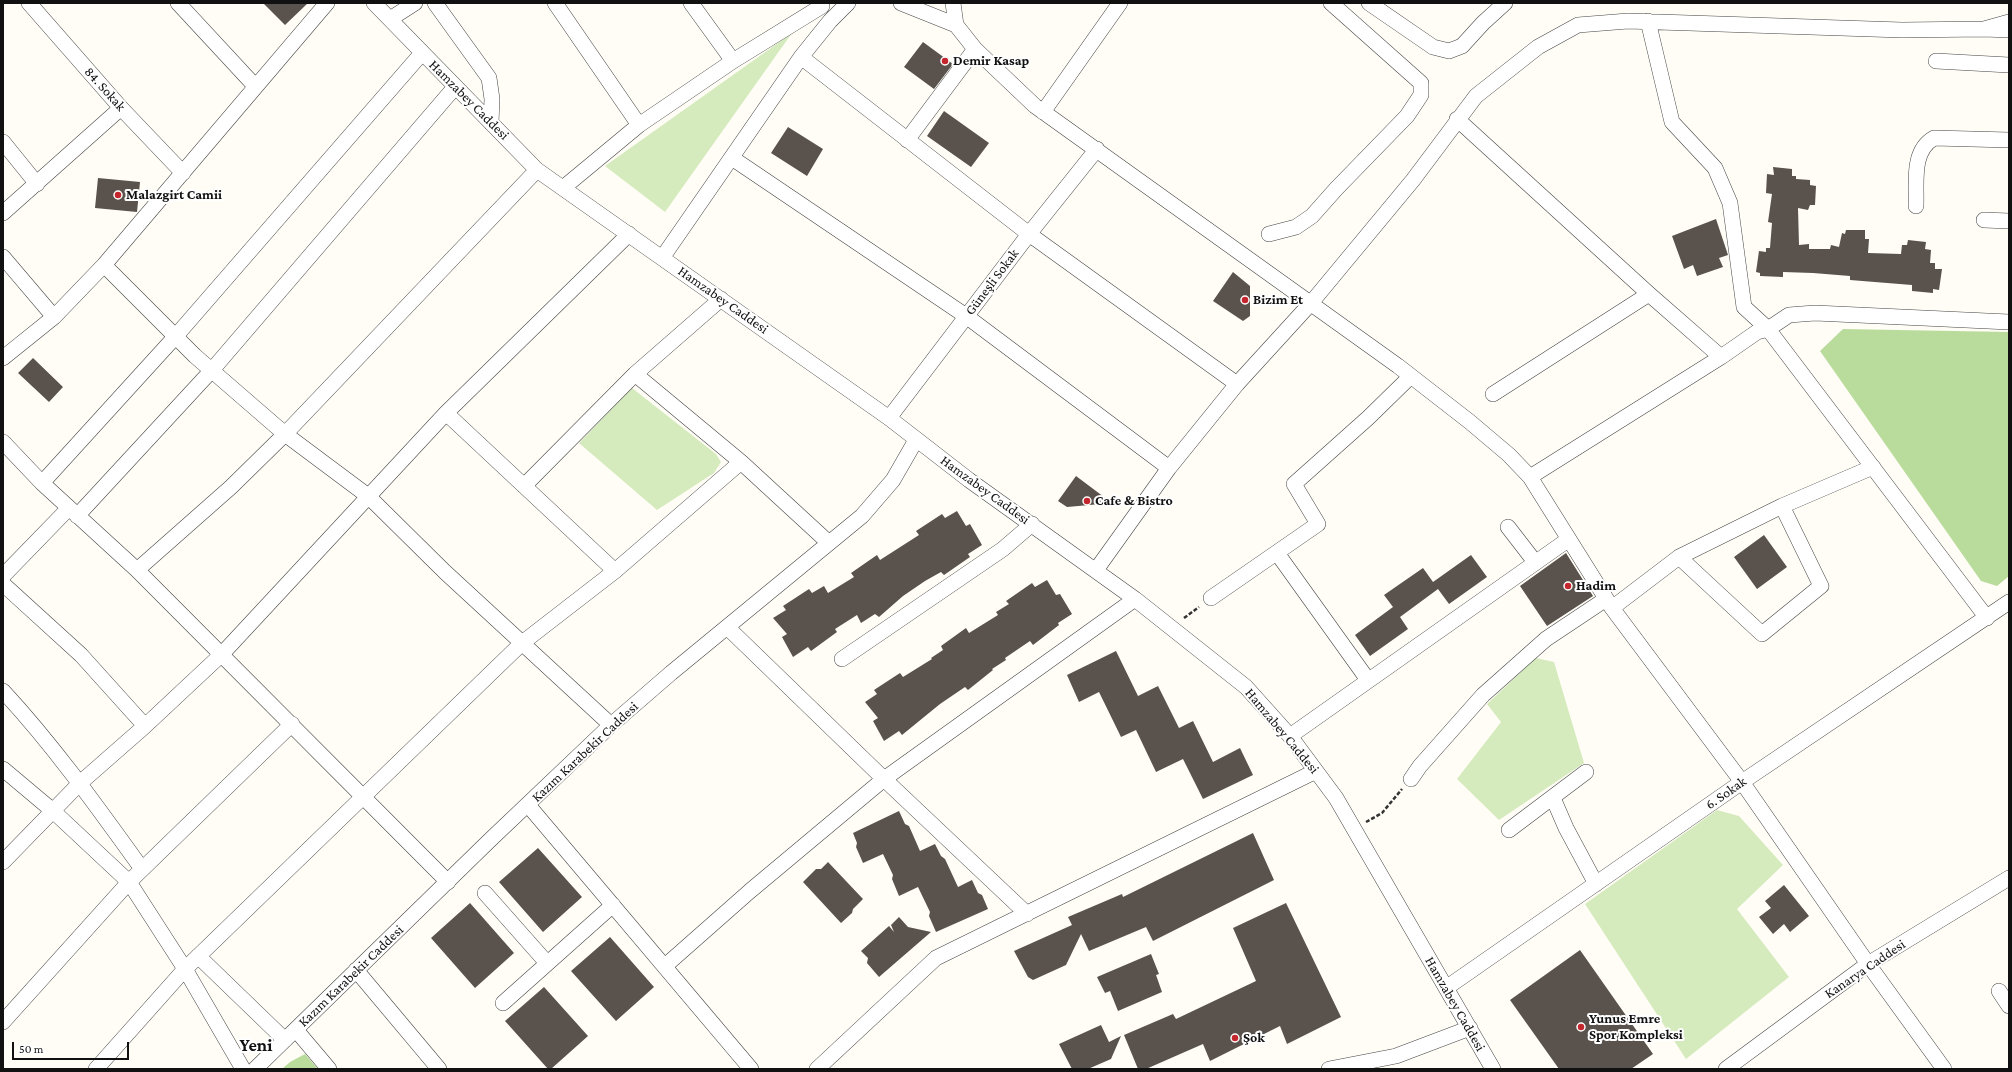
<!DOCTYPE html>
<meta charset="utf-8">
<style>
body{margin:0}
#map{position:relative;width:2012px;height:1072px;overflow:hidden;background:#fffdf5;font-family:"Crimson Pro",serif}
canvas{display:block}
.frame{position:absolute;inset:0;border:4px solid #111;pointer-events:none}
.scale{position:absolute;left:12px;top:1042px;width:117px;height:18px;box-sizing:border-box;border:2px solid #111;border-top:0;padding-left:5px;font-size:12px;line-height:14px;white-space:nowrap;color:#111;-webkit-text-stroke:3px #fff;paint-order:stroke}
</style>
<div id="map">
<canvas width="2012" height="1072"></canvas>
<div class="frame"></div>
<div class="scale">50 m</div>
</div>
<script>
const g = document.querySelector('canvas').getContext('2d');
g.lineJoin = 'round';
function fill(path, color) { g.fillStyle = color; g.fill(path, 'evenodd'); }
function trace(path, color, width, dash) { g.strokeStyle = color; g.lineWidth = width; g.lineCap = dash ? 'butt' : 'round'; g.setLineDash(dash || []); g.stroke(path); }
function drawText(font, color, halo, rows, align = 'center') {
  g.font = font + ' "Crimson Pro",serif'; g.lineWidth = 4; g.setLineDash([]); g.textBaseline = 'middle'; g.strokeStyle = halo; g.fillStyle = color; for (const [text, x, y, turn = 0] of rows) {
    g.save(); g.translate(x, y); g.rotate((+turn || 0) * Math.PI / 180); g.textAlign = isNaN(turn) ? turn : align; if (halo) g.strokeText(text, 0, 0); g.fillText(text, 0, 0); g.restore();
  }
}
const green = new Path2D(`
 M792,33l-127,179 -60,-46z
 M632,388l84,66 5,8 -7,11 -57,37 -78,-67z
 M1536,658l18,4 30,101 -85,57 -42,-41 44,-57 -14,-18z
 M1717,810l22,6 44,49 -46,44 52,68 -103,82 -101,-155z`);
const forest = new Path2D(`
 M1843,329l166,3v244l-12,10 -16,-5 -161,-230z
 M305,1054l13,15h-36l8,-7z`);
const building = new Path2D(`
 M263,3h45l-23,22z
 M923,42l30,22 -19,25 -30,-22z
 M944,111l45,32 -18,24 -44,-31z
 M788,127l35,22 -16,27 -36,-23z
 M1773,167l19,2v7h4v3l14,1v5l6,1 -1,19h-5l-2,5 -10,-2 1,37 10,-1v5h21l1,-4 8,2 3,-14 3,1 1,-4h19v9h4l-1,14 33,1 1,-9h5l1,-5 18,2 -1,7 6,1 -1,13h5v6h7l-3,21 -6,-1v4l-21,-2v-6l-62,-5v-4l-37,-3 -30,-1v5l-23,-1v-3l-4,-1 3,-21 7,1v-4h4l2,-25 -4,-1 4,-28 -6,-1 1,-19 7,1z
 M98,178l42,4 -3,30 -42,-4z
 M1716,219l12,36 -9,3 4,9 -26,9 -4,-11 -9,4 -12,-33z
 M1233,272l17,14v30l-7,5 -30,-20z
 M33,358l30,29 -14,15 -31,-29z
 M1076,476l36,27 -45,4 -9,-6z
 M957,511l9,15 4,-2 12,21 -14,9 2,3 -26,18 -3,-3 -16,9 -22,15 -24,21 -4,-3 -14,9 -4,-8 -22,14 2,3 -26,19 -3,-4 -15,10 -11,-20 5,-3 -14,-16 13,-8 -3,-4 26,-17 3,4 12,-7 4,7 26,-16 -3,-4 26,-18 3,5 39,-25 -3,-4 26,-17 3,4z
 M1764,535l23,32 -30,22 -23,-32z
 M1566,553l27,43 -46,30 -27,-40z
 M1471,555l16,22 -38,27 -11,-15 -38,28 8,12 -38,27 -15,-21 38,-28 -9,-12 39,-27 10,14z
 M1047,580l9,15 4,-1 12,20 -14,9 1,2 -26,20 -3,-4 -25,17 1,2 -14,9 1,1 -25,20 -3,-3 -25,17 -38,31 -3,-4 -15,10 -11,-20 5,-3 -13,-16 12,-8 -3,-4 26,-17 3,4 29,-18 -1,-1 12,-8 -2,-4 25,-18 3,5 29,-18 -2,-3 13,-8 -3,-3 26,-18 3,4z
 M1116,651l22,45 20,-10 21,42 14,-7 20,41 27,-14 13,27 -50,24 -20,-40 -27,13 -20,-42 -15,7 -22,-45 -20,10 -12,-27z
 M899,811l6,13 4,2 11,25 15,-7 6,12 4,3 13,28 14,-7 6,13 4,2 6,14 -52,23 -7,-16 1,-4 -12,-25 -19,9 -7,-17 1,-4 -10,-21 -20,9 -7,-16 1,-4 -4,-10z
 M1253,833l21,47 -121,61 -7,-14 -57,24 -8,-17 -15,31 -33,15 -5,-3 -14,-26 58,-26 -4,-8 54,-23 1,3z
 M538,848l44,49 -39,35 -44,-50z
 M828,862l35,37 -10,10 -1,4 -11,10 -38,-41 13,-13h5z
 M1784,885l25,31 -19,16 -6,-8 -11,10 -14,-17 12,-9 -6,-7z
 M470,903l44,50 -39,35 -44,-50z
 M1286,903l55,114 -54,27 -7,-18 -70,35 -7,-17 -57,25h-8l-14,-34 49,-21 3,5 80,-38 -23,-53z
 M899,917l9,10 23,5 -52,45 -12,-14 1,-5 -7,-7 28,-25 5,6 -3,-7z
 M610,937l44,50 -38,34 -45,-50z
 M1580,950l73,104 -22,15h-72l-49,-69z
 M1151,954l8,20 -3,1 6,17 -44,19 -8,-20 -5,2 -8,-16z
 M544,987l44,49 -37,33h-3l-43,-48z
 M1101,1025l8,17 12,-6 -10,23 -23,10h-16l-13,-25z`);
const path = new Path2D(`
 M1184,618l15,-11
 M1366,822l16,-9 20,-24`);
const minor = new Path2D(`
 M29,3l92,105 62,65
 M178,3l77,83
 M374,3l163,167 352,248 80,62 166,119 111,88 44,49 46,62 157,271
 M435,3l54,75 3,21 -1,24
 M555,3l84,122
 M691,3l42,58
 M901,3l55,22 19,24 60,57 363,260 72,56 39,33 21,22 82,131 130,174 126,182 76,105
 M953,3l3,22
 M1369,3l64,44 16,4 13,-5 21,-23 22,-20
 M390,19l25,-16
 M1648,21l24,101 43,46 15,35 14,104 24,22 219,289
 M2009,22l-25,7 25,1
 M801,57l228,177 208,150
 M1936,61l73,4
 M1043,112l77,-109
 M1457,119l192,175 72,63
 M907,140l68,-91
 M3,142l34,42
 M732,158l234,158 203,152
 M563,188l76,-63 94,-64 89,-55
 M1916,206c1,-23 -5,-55 18,-68l75,2
 M3,213l118,-105
 M1984,220l25,1
 M1269,234l27,-7 16,-11 24,-27 71,-73 14,-21v-12l-90,-80
 M3,257l51,60
 M662,258l139,-201 29,-36 18,-18
 M104,265l91,91 90,78 83,62 77,76 166,153
 M3,358l51,-41 50,-52 223,-262
 M635,374l106,88 88,81
 M1493,394l156,-100
 M446,413l169,158
 M889,418l140,-184 68,-85
 M3,442l39,41 95,87 311,312
 M1530,477l191,-120 36,-25 11,-3 21,-14 26,-2 194,9
 M42,483l133,-146 247,-284
 M524,486l111,-112 86,-75
 M77,516l135,-146 243,-283
 M1508,527l27,35
 M1277,553l91,127
 M1679,557l83,77 59,-48 -39,-80
 M137,570l94,-83 54,-53 252,-264
 M1096,570l73,-102 68,-84 74,-81 102,-123 63,-84 62,-49 40,-22 50,-4 274,9 82,-1
 M3,576l66,-68
 M3,584l78,71 64,71
 M1211,598l107,-74 -24,-40 74,-66 43,-42
 M1612,608l67,-51 103,-51 91,-39
 M727,627l157,152 143,135
 M842,659l161,-110 29,-25
 M3,691c51,55 95,117 139,178
 M1290,736l279,-197
 M3,769l50,42 76,71 56,87 58,100
 M1411,779l9,-13 63,-71 63,-56 60,-40
 M1553,798l13,30 30,56
 M528,805l223,264
 M1509,830l77,-58
 M3,862l77,-79 65,-57 77,-72 224,-241 183,-179
 M485,893l62,70
 M198,956l87,84
 M665,966l85,-75 134,-112 251,-180
 M356,970l83,99
 M1446,988l296,-206 267,-180
 M1999,991l10,15
 M503,1003l110,-98
 M3,1022l126,-140 163,-158
 M296,1030l33,39
 M96,1069l89,-100 337,-326 93,-72 126,-109
 M255,1069l235,-229 121,-115 60,-52 191,-157 31,-36 23,-40
 M817,1069l119,-111 380,-187
 M1329,1069l67,-13 74,-28
 M1726,1069l142,-105 141,-86`);
const markers = [
 [945,61,4,"#c4262e"],
 [118,195,4,"#c4262e"],
 [1245,300,4,"#c4262e"],
 [1087,501,4,"#c4262e"],
 [1568,586,4,"#c4262e"],
 [1581,1027,4,"#c4262e"],
 [1235,1038,4,"#c4262e"]
];
const poiNames = [
 ["Demir Kasap",953,61],
 ["Malazgirt Camii",126,195],
 ["Bizim Et",1253,300],
 ["Cafe & Bistro",1095,501],
 ["Hadim",1576,586],
 ["Yunus Emre",1589,1019],
 ["Spor Kompleksi",1589,1035],
 ["Şok",1243,1038]
];
const streetNames = [
 ["84. Sokak",105,89,48],
 ["Hamzabey Caddesi",469,100,45],
 ["Güneşli Sokak",992,282,-53],
 ["Hamzabey Caddesi",723,300,35],
 ["Hamzabey Caddesi",985,490,36],
 ["Hamzabey Caddesi",1282,731,50],
 ["Kazım Karabekir Caddesi",585,752,-43],
 ["6. Sokak",1726,793,-35],
 ["Kanarya Caddesi",1865,969,-34],
 ["Kazım Karabekir Caddesi",351,976,-44],
 ["Hamzabey Caddesi",1455,1004,60]
];
const districtNames = [
 ["Yeni",256,1045]
];
fill(green, '#d5ebbd');
fill(forest, '#b9dc9c');
fill(building, '#5a524d');
trace(minor, '#444', 16);
trace(path, '#333', 2.5, [4, 2]);
trace(minor, '#fff', 15);
for (const [x, y, r, color] of markers) { const dot = new Path2D(); dot.arc(x, y, r, 0, 2 * Math.PI); g.fillStyle = color; g.fill(dot); trace(dot, '#fff', 1.5); }
drawText('bold 14px', '#111', '#fff', poiNames, 'left');
drawText('14px', '#111', '#fff', streetNames);
drawText('bold 18px', '#111', '#fff', districtNames);
</script>
